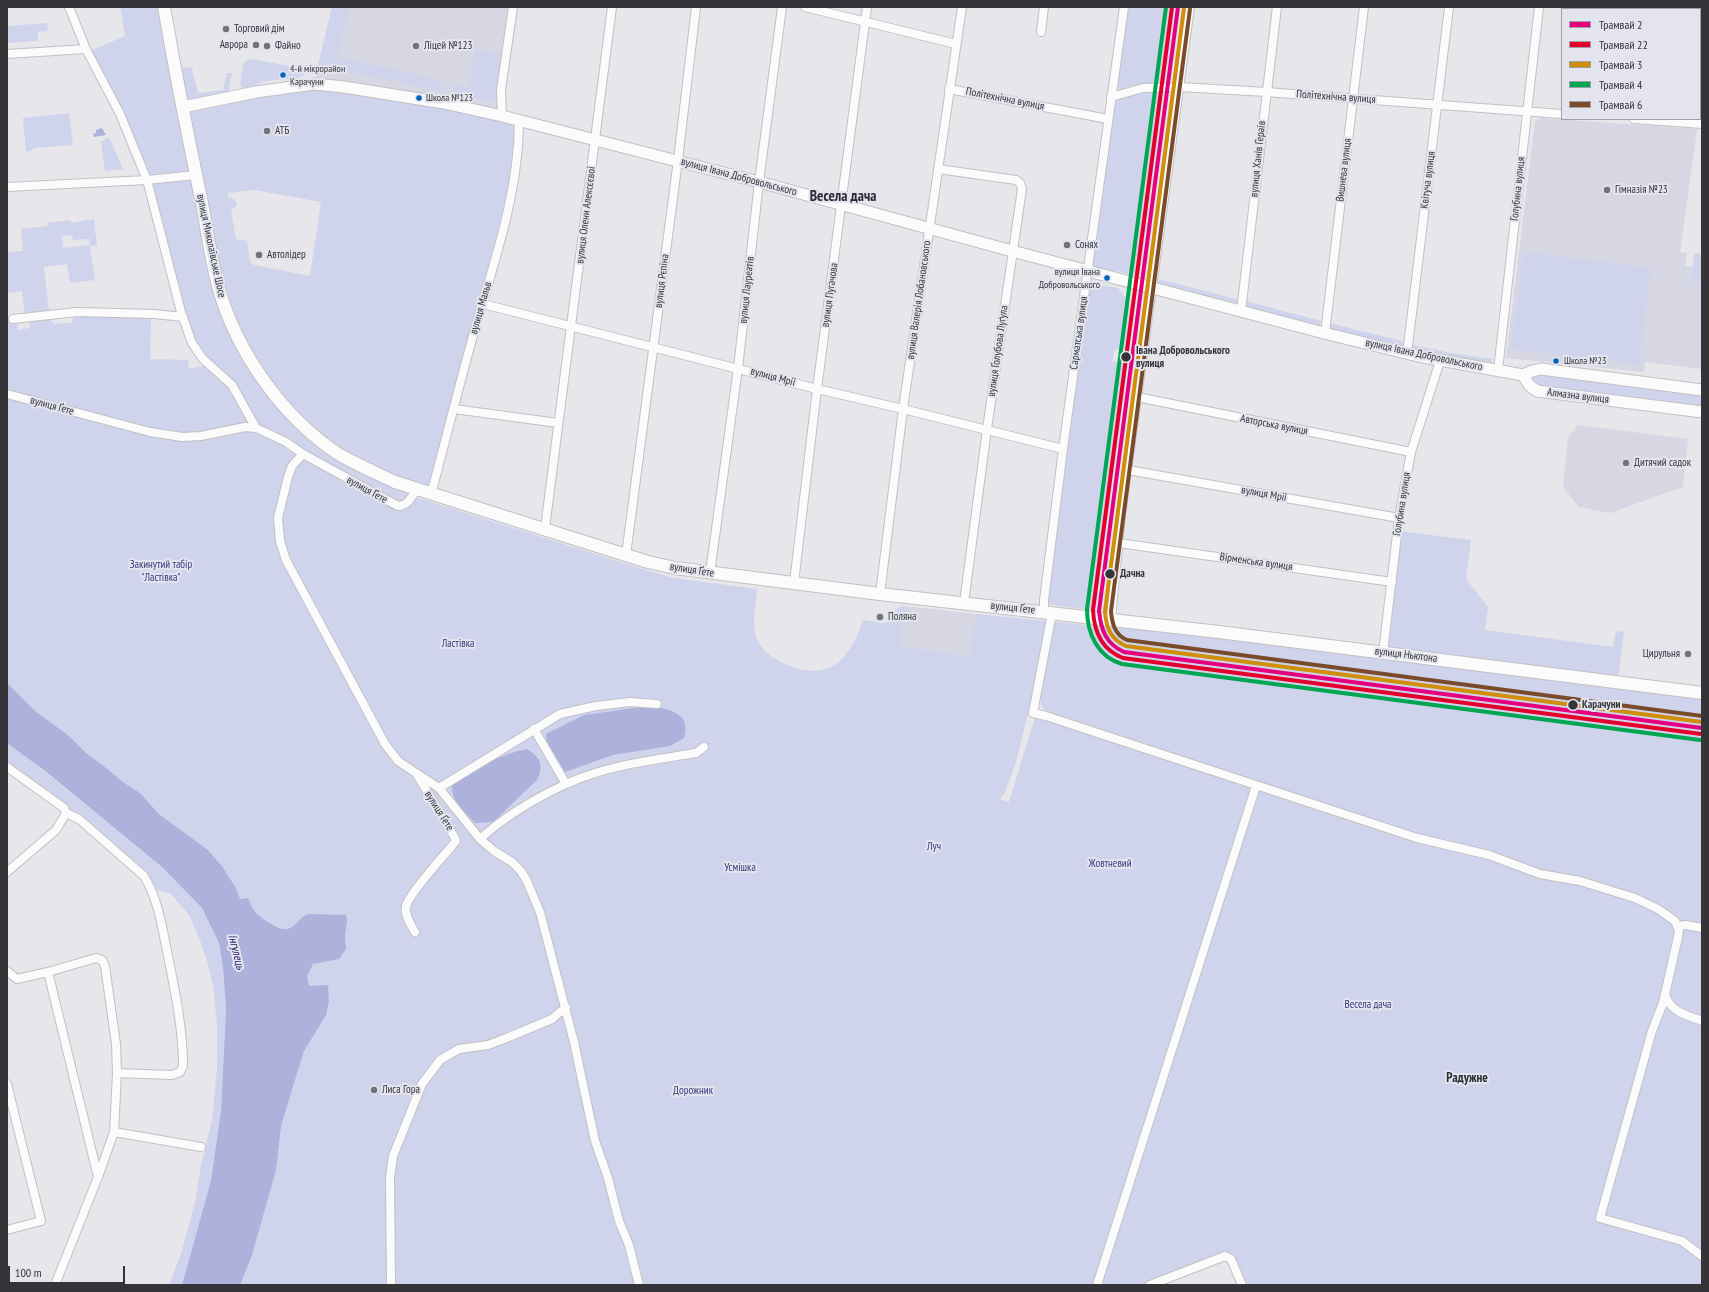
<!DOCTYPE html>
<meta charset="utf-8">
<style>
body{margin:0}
#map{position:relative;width:1709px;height:1292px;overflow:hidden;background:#e6e6eb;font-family:"PT Sans Narrow",sans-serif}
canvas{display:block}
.frame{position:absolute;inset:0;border:8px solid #353539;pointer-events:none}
.legend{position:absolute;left:1561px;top:8px;width:140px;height:112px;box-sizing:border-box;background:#e3e4ee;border:1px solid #9d9ea6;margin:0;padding:5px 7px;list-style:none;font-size:12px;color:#353539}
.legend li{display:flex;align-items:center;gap:8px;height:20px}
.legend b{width:20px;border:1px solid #9d9ea6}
.scale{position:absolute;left:8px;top:1266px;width:117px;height:18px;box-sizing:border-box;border:2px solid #353539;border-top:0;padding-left:5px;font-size:12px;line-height:14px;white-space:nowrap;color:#353539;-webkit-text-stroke:3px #e3e4ee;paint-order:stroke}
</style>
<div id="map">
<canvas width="1709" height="1292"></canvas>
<div class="frame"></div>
<ul class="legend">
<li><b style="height:5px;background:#e5007d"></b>Трамвай 2</li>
<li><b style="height:5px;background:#e4002b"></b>Трамвай 22</li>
<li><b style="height:5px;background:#d08f0b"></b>Трамвай 3</li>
<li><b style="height:5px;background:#00a651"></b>Трамвай 4</li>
<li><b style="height:5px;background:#7a4b2a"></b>Трамвай 6</li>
</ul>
<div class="scale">100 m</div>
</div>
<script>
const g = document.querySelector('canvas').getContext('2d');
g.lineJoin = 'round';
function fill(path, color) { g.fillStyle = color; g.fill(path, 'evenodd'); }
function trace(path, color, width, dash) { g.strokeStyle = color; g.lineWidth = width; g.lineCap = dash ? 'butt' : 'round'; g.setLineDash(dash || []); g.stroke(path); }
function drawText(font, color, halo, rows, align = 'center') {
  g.font = font + ' "PT Sans Narrow",sans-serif'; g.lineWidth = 4; g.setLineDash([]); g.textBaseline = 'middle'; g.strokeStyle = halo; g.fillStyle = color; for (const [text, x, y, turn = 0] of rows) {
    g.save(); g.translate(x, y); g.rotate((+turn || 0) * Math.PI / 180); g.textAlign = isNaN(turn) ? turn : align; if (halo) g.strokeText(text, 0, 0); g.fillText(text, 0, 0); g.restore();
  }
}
const built = new Path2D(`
 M333,7h180l-11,109 -188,-32z
 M1540,118l157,11 -17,123 7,1 -2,13 8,1 -2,16 11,1v85l-57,-7 -1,10 -138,-14 29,-236z
 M1578,425l110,14 -5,48 -73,26 -31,-6 -16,-20 5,-50z
 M904,606l72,8 -5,42 -70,-10 4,-38z`);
const green = new Path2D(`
 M120,7h44l19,100 131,-23 205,36 -3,45 -85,329 -14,-5 -5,7 237,75 25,7 83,11c-1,16 -7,40 2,54 6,11 20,19 31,23 42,16 61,-10 73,-46l19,3 7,-1c5,-8 5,-15 15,-16l1,2 -4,38 69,10 6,-42 71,7 -5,37 -27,107 -10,27 -5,7 9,3 27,-88 11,-1 -6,-8 -1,-9 14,-73 2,-1 41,4 14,-3 591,74v588h-453l-8,-3 -16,-26 -75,29h-927l17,-386 -4,-11 -14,-22 -14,-16 -49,-36 -19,-21 -17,-11 -18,-15 -19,-14 -15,-15h-4l-60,-49v-368l10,-3 1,12 12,-2 -1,-8 20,-2 5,6 17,-1 3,-7 77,2 -1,41 38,1 1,9 19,-4 -16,-22 -45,-163 -59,-128 37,-16zM255,190l66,12 -11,74 -56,-11 -4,-3 -3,-21 -11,-2 -5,-29 5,-4 1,-4 -4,-3 -5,-2v-4z
 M332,7h17l-12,49 105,25 -3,10 -81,-18 -41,-4z
 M1129,7h46l-10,78 -42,5 -6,-3z
 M47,23l1,8 -10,1v9l-31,2v-17z
 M475,50l27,4 -8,47 -41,-6 1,-10 15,2z
 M251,59l49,9 3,1 2,6c-9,6 -27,3 -38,6 -9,1 -14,7 -23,9l-4,-6 3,-20 4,-4z
 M185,67l7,1 6,25 25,-3 4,-17h5l-4,22 -37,5 -5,-4 -5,-26z
 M1164,90l-24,183 -4,2 -41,-8 -3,-2 22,-158c7,-18 33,-16 50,-17z
 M69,113l4,32 -39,3 -3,3 -5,1 -3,-34z
 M109,137l14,32 -18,2 -4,-29z
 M94,219l3,26 -7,1 5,34 -25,3 -3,-19 -23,3 5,45 -24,3 -3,-24 -15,2v-41l16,-1 -2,-22 27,-3 -1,-3 23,-3 1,3zM72,235l1,5 16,-1 1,6 -27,3 -1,-12z
 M1523,252l128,16 -12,97 -128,-16z
 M1694,253l8,1v30l-11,-1z
 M1159,279l80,21 -2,5 -79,-21z
 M1098,285l20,3 15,20 -6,42 -12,-1 -3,12 16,3 -32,243 -4,3 -41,-5 -5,-5 41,-306 3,-4z
 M1246,301l75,20 -2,6 -75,-19z
 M1329,323l77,19 -2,7 -77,-19z
 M1413,345l38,8 41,6v5l-80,-13z
 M1537,374l165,21v13l-164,-21 -6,-6v-3z
 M1398,531l73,9 -5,39 22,28 -3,23 128,17 3,-16 8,1 -6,46 -234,-30z
 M7,741l155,126 40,41 17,35 4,25 3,41 -5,102 -10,69 -29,105h-13l12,-31 14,-52 6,-37 11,-45 5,-51v-45l-4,-38 -5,-22 -8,-24 -11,-25 -19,-22 -19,-4 -48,-48 -96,-74z`);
const water = new Path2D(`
 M102,128l4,7 -12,2 -1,-3 3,-1v-3z
 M7,683l28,28 34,25 17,17 19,14 18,15 17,11 19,21 49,36 14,16 14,22 4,11 8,-1c2,5 4,10 7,14 6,6 25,20 33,17 9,-3 11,-12 20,-15l38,1 1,5 -2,16 1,13 -7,10 -26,5 -6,12 2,10 19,-1 1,16 -3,14 -22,36 -11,35 -12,40 -5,44 -24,85 -12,30h-58l29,-105 10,-69 5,-102 -3,-41 -4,-25 -17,-35 -40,-41 -117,-96 -38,-28z
 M648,706c20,3 44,6 36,32l-14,8 -57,9 -48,17 -18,-29 -1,-9 38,-19z
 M527,749c14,9 17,17 10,31l-44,42 -18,1c-9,-11 -27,-24 -22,-40 23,-14 47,-29 74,-34z`);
const street = new Path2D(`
 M69,7l17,42 34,65 27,66 34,132 11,31 11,16 29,26 24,43
 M805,7l151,37
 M1639,9v-2
 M1041,32l3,-25
 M7,54l79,-5
 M949,89l159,30
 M1111,97l32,-9 37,-1 86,5 296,22
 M1700,106l2,-17
 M502,116l-1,-26 12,-83
 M1634,119l68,5
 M938,169l78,11 4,3 2,6 -35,240 -23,174
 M7,187l140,-7 49,-5
 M483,304l334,85 86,20 160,40
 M1241,311l36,-304
 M13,319l64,-7 77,2 29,3
 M1325,333l39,-326
 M1407,354l42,-347
 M1498,370l41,-363
 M7,394l143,38 32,5 19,-1 44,-9 11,1 30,14 17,12 95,52c9,0 14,-9 19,-17
 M1137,397l274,55
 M454,409l104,14
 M303,454l-11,12 -4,11 -10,41 2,23 6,19 99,184 13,17 18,12 39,65 1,3c-11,14 -46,51 -50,65 -2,9 5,19 9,26
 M1128,470l271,48
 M431,494c16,-58 30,-117 47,-176 19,-64 41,-130 41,-198
 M545,528l67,-521
 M1119,543l273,39
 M626,555l52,-395 18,-153
 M710,573l28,-205 21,-186 23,-175
 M794,583l23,-194 50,-382
 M880,594l23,-185 59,-402
 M1044,612v-12l19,-151 61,-442
 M1052,613l-19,100 13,3 371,122 72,17 51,19 40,7 55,17 23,11 17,12 4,9 -1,7 -15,66 -11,28 -52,187 82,23 20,15
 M1111,619l10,-104 69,-508
 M1383,652l16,-134 12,-66 29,-91
 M7,767l57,41 2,5
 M416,773l23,15 41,51 14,12 18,11 8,8 6,9 14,33 34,130 21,99 13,37 11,43 10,24 10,40
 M566,784c41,-19 87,-24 130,-31l8,-6
 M439,788l121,-74 36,-8 34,-4 27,2
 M480,839c25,-23 56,-41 86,-55l-32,-55
 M7,872l49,-42 10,-17 13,6 65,57c15,25 18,52 24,80 7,35 15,73 15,110l-3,6 -8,3 -55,-2
 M1677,926l9,-1 16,3
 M7,971l10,8 31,-7 48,-14 6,2 3,6 11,78 1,29 -3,59 -16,45 -43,108
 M48,972l50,205
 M1665,994c5,18 21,21 37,27
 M7,1084l34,137 -34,9
 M114,1132l87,15
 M391,1285l-1,-107 3,-22 29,-72 18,-24 19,-11 29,-4 16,-6 48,-20 14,-12
 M1097,1285l159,-499
 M1150,1285l75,-29 6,3 11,26`);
const secondary = new Path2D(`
 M183,107l73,-15 58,-8 30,3 100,16 58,13 257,66 253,69 316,83 90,22 105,19
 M1523,375l6,10 8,6 165,21
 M1523,375l9,-4 9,-2 161,21`);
const primary = new Path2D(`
 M164,7c11,63 23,125 36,187 7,32 10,64 19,95 18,64 65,130 121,166 18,10 36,18 55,27l253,80 27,6 205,26 339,38 483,61`);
const tram1 = new Path2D(`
 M1178,7l-79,604c2,19 7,33 25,41l578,76`);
const tram2 = new Path2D(`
 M1172,7l-79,603c1,22 9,40 30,48l578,76`);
const tram3 = new Path2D(`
 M1184,8l-79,603c1,16 5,28 21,35l576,76`);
const tram4 = new Path2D(`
 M1166,7l-79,602c0,25 11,48 35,55l578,76`);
const tram5 = new Path2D(`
 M1190,9l-79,602c1,13 4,24 16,29l575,76`);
const markers = [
 [226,29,4,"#737377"],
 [256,45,4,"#737377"],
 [267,46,4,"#737377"],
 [416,46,4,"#737377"],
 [283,75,3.5,"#0065bd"],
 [419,98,3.5,"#0065bd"],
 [267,131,4,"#737377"],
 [1607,190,4,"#737377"],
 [1067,245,4,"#737377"],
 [259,255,4,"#737377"],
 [1107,278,3.5,"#0065bd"],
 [1126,357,5.5,"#353539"],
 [1556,361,3.5,"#0065bd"],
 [1626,463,4,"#737377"],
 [1110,574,5.5,"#353539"],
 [880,617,4,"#737377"],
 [1688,654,4,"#737377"],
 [1573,705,5.5,"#353539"],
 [374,1090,4,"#737377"]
];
const busNames = [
 ["4-й мікрорайон",290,69],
 ["Карачуни",290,82],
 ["Школа №123",426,98],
 ["вулиця Івана",1100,272,"right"],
 ["Добровольського",1100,285,"right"],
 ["Школа №23",1564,361]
];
const poiNames = [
 ["Торговий дім",234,29],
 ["Аврора",248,45,"right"],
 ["Файно",275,46],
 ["Ліцей №123",424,46],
 ["АТБ",275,131],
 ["Гімназія №23",1615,190],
 ["Сонях",1075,245],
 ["Автолідер",267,255],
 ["Дитячий садок",1634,463],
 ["Поляна",888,617],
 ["Цирульня",1680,654,"right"],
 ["Лиса Гора",382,1090]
];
const streetNames = [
 ["Політехнічна вулиця",1336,97,4],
 ["Політехнічна вулиця",1005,99,11],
 ["вулиця Ханів Ґераїв",1258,159,-84],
 ["Вишнева вулиця",1344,170,-83],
 ["вулиця Івана Добровольського",739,177,15],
 ["Квітуча вулиця",1428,180,-83],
 ["Голубина вулиця",1518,189,-84],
 ["вулиця Олени Алексєєвої",586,215,-83],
 ["вулиця Миколаївське Шосе",211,246,78],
 ["вулиця Рєпіна",662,281,-83],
 ["вулиця Лауреатів",747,290,-84],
 ["вулиця Пугачова",830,295,-82],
 ["вулиця Валерія Лобановського",919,300,-82],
 ["вулиця Мальв",481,308,-74],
 ["Сарматська вулиця",1079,333,-82],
 ["вулиця Ґолубова Луґула",998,351,-82],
 ["вулиця Івана Добровольського",1424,355,12],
 ["вулиця Мрії",773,377,15],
 ["Алмазна вулиця",1578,396,7],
 ["вулиця Ґете",52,406,15],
 ["Авторська вулиця",1274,425,11],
 ["вулиця Ґете",367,490,29],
 ["вулиця Мрії",1264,494,10],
 ["Голубина вулиця",1402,504,-81],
 ["Вірменська вулиця",1256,562,8],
 ["вулиця Ґете",692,570,9],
 ["вулиця Ґете",1013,608,6],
 ["вулиця Ньютона",1406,655,7],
 ["вулиця Ґете",439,811,58]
];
const stopNames = [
 ["Івана Добровольського",1136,351],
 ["вулиця",1136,364],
 ["Дачна",1120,574],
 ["Карачуни",1582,705]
];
const parkNames = [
 ["Закинутий табір",161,565],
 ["\"Ластівка\"",161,578],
 ["Ластівка",458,644],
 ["Луч",934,847],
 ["Жовтневий",1110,864],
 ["Усмішка",740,868],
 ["Весела дача",1368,1005],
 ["Дорожник",693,1091]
];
const waterNames = [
 ["Інгулець",236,952,76]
];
const quarterNames = [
 ["Радужне",1467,1078]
];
const districtNames = [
 ["Весела дача",843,197]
];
fill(built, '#d6d7e3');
fill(green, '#cfd3ec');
fill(water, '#adb2dd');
trace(street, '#c1c1c4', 10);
trace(secondary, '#c1c1c4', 13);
trace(primary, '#c1c1c4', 14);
trace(street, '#fbfbfc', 8);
trace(secondary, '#fbfbfc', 11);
trace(primary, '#fbfbfc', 12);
trace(tram1, '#e5007d', 4);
trace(tram2, '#e4002b', 4);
trace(tram3, '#d08f0b', 4);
trace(tram4, '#00a651', 4);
trace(tram5, '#7a4b2a', 4);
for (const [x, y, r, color] of markers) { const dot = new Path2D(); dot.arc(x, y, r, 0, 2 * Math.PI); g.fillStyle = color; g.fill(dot); trace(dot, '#e3e4ee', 1.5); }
drawText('10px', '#353539', '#e3e4ee', busNames, 'left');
drawText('11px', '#353539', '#e3e4ee', poiNames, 'left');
drawText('11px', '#353539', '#e3e4ee', streetNames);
drawText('bold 11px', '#353539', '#e3e4ee', stopNames, 'left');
drawText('11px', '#37387e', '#e3e4ee', parkNames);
drawText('italic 12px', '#252266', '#e3e4ee', waterNames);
drawText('bold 13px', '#2b2c33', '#e3e4ee', quarterNames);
drawText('bold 15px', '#2b2c33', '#e3e4ee', districtNames);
</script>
